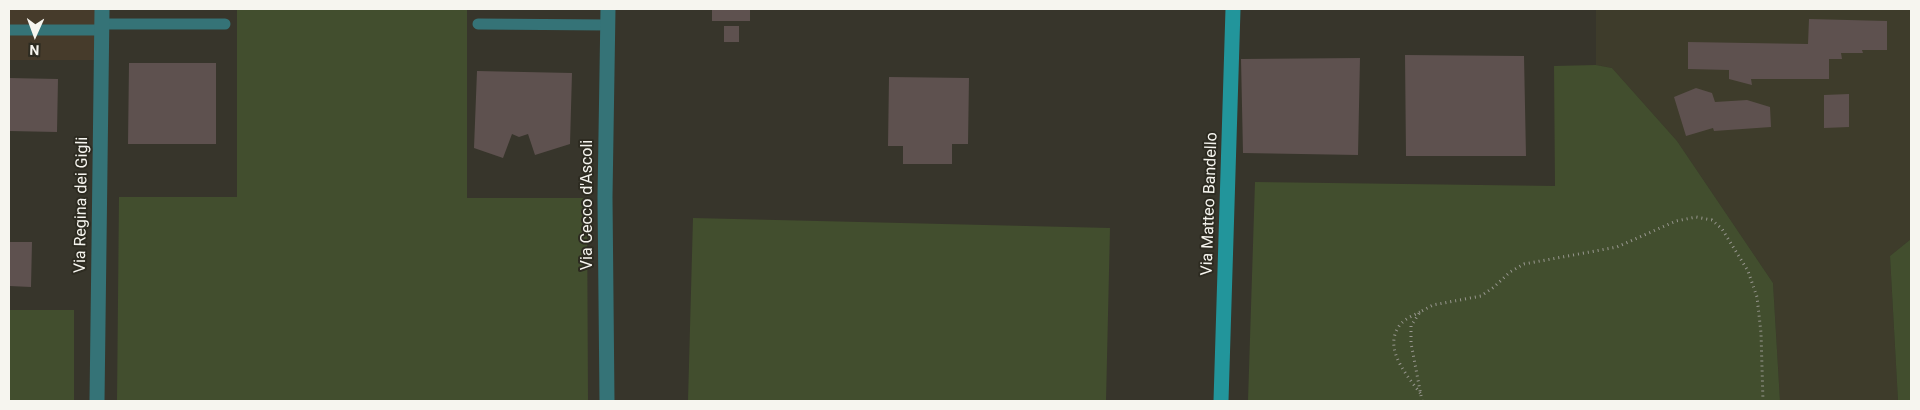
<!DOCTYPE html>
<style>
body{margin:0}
#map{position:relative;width:1920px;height:410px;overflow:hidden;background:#37352b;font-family:Roboto,sans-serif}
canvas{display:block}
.frame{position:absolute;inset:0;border:10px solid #f6f5ef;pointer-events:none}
.north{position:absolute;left:10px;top:10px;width:50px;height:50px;-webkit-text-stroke:4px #2d2b21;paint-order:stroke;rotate:182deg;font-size:14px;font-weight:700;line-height:20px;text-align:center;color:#f6f5ef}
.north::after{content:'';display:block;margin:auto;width:18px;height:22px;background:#f6f5ef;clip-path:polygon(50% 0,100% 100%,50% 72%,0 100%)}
</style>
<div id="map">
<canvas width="1920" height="410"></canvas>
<div class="frame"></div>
<div class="north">N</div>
</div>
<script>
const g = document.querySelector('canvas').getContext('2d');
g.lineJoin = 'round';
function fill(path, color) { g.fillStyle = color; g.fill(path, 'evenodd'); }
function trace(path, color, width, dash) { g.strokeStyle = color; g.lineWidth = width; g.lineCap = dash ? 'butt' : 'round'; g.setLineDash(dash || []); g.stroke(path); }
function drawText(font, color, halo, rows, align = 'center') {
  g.font = font + ' Roboto,sans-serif'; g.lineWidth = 4; g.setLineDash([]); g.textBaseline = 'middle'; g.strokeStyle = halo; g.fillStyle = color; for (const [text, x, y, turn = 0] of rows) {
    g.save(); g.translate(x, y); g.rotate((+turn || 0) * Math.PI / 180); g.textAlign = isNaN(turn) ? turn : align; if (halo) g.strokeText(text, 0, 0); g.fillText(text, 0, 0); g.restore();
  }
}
const commercial = new Path2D(`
 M9,9h86l1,51h-87z`);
const built = new Path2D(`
 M1596,9h315v230l-21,17 8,145h-118l-7,-118 -96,-142 -65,-73 -16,-3z`);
const green = new Path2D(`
 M237,9h230v189h120l1,203h-471l2,-204h118z
 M1596,65l16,3 65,73 96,142 7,118h-532l7,-219 300,4 -1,-120z
 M693,218l417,10 -4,173h-418z
 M1911,239v162h-13l-8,-145z
 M9,310h65v91h-65z`);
const building = new Path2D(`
 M712,9h38v12h-38z
 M1809,19l78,2v29h-25l1,3h-22l1,6h-13v20h-78l1,6 -4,-1 -19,-5v-9l-41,-1v-27l120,2z
 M724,26h15v16h-15z
 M1405,55l119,1 2,100h-120z
 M1360,58l-2,97 -115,-2 -2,-94z
 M129,63h87v81h-88z
 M477,71l95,2 -2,71 -35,11 -7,-21 -9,3 -7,-3 -9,24 -29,-10z
 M889,77l80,1 -1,66h-16v20h-49v-18h-15z
 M9,78l49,1 -1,53 -48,-1z
 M1696,88l16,5 3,9 32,-2 23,7 1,20 -57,4 -1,-3 -27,8 -12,-39z
 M1849,94v33l-25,1v-33z
 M9,242h23l-1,45 -22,-1z`);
const path = new Path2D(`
 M1420,312c-8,4 -18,8 -22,16 -14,22 10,49 23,66
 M1422,401l-11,-58v-17l9,-14 13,-7 48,-9 13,-9 16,-15 14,-8 93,-17 59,-26 20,-4 16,3 10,9 26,42 9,26 4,36 2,68`);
const lane = new Path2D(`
 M102,24h123
 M478,24l130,1
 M9,30h93`);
const street = new Path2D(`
 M97,401l5,-392
 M607,401l-2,-204 3,-188`);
const secondary = new Path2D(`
 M1221,401l12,-392`);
const streetNames = [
 ["Via Matteo Bandello",1210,204,-88],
 ["Via Regina dei Gigli",82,205,-89],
 ["Via Cecco d'Ascoli",588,205,-90]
];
fill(commercial, '#463b2b');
fill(built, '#3e3c2b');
fill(green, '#424e2e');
fill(building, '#5e514f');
trace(path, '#98978f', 3, [1, 4]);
trace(lane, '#357377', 11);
trace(street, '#357377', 15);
trace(secondary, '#22959b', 15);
drawText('16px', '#f6f5ef', '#2d2b21', streetNames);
</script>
